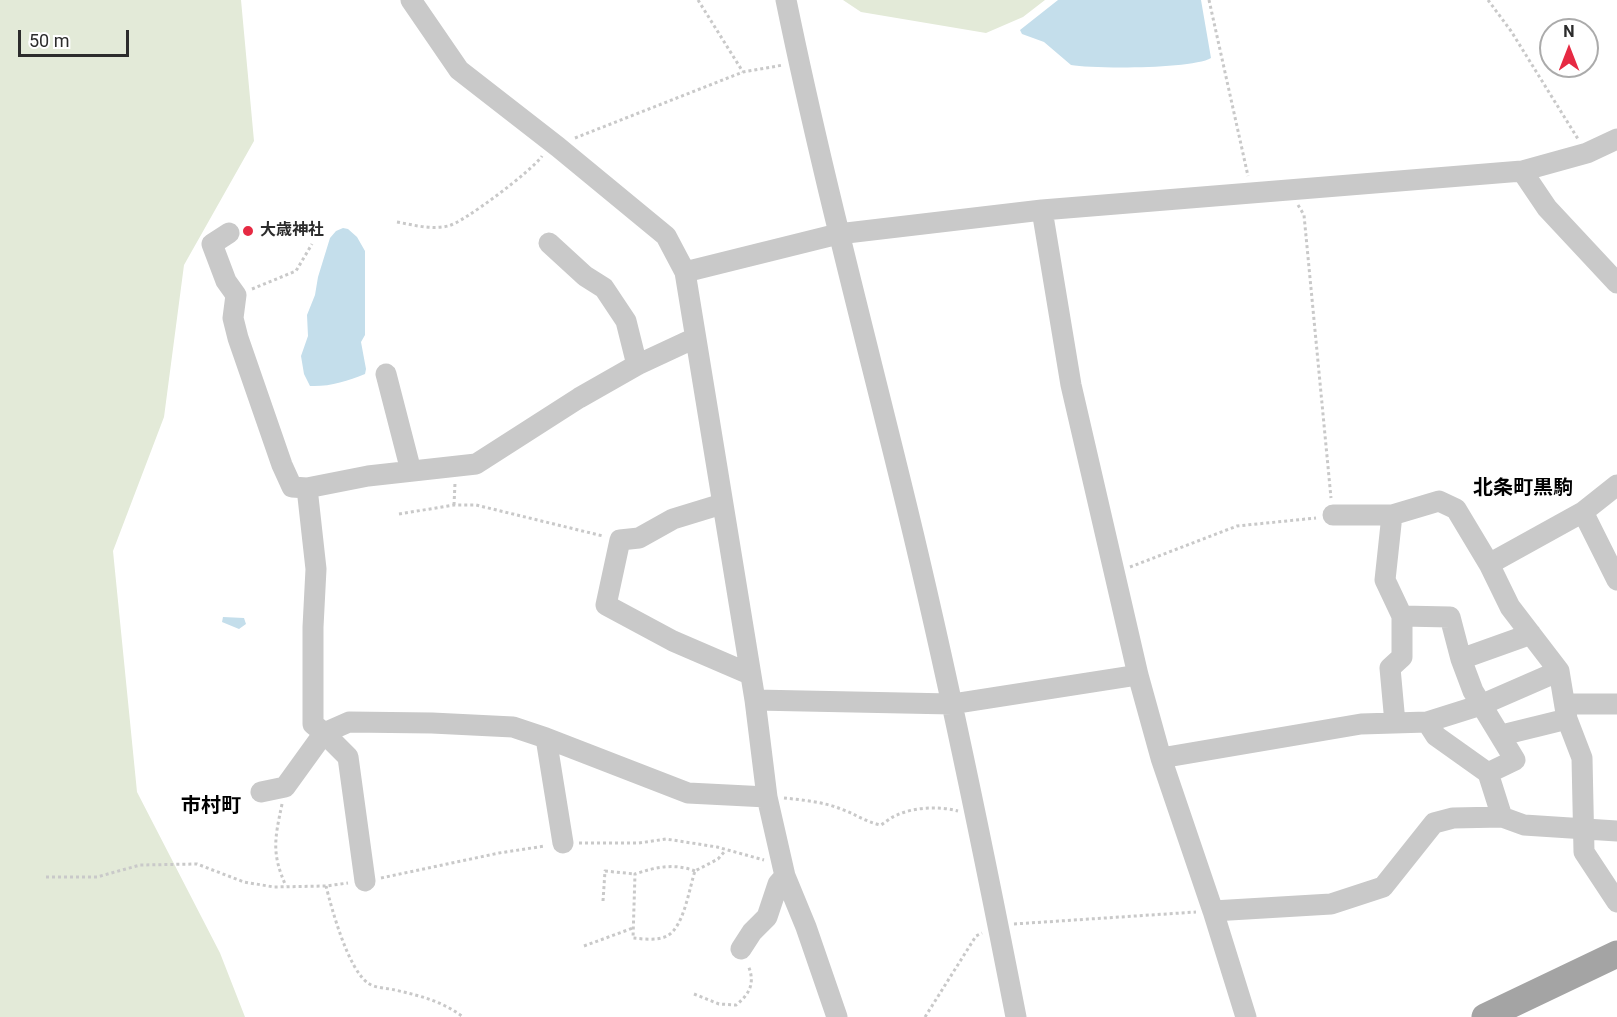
<!DOCTYPE html>
<meta charset="utf-8">
<style>
body{margin:0}
#map{position:relative;width:1617px;height:1017px;overflow:hidden;background:#fff;font-family:Roboto,sans-serif}
canvas{display:block}
.north{position:absolute;left:1539px;top:18px;width:60px;height:60px;box-sizing:border-box;background:#fff;border:2px solid #ababab;border-radius:50%;rotate:0deg;font-size:16px;font-weight:700;line-height:24px;text-align:center;color:#2c2c2c}
.north::after{content:'';display:block;margin:auto;width:21px;height:27px;background:#e62a43;clip-path:polygon(50% 0,100% 100%,50% 72%,0 100%)}
.scale{position:absolute;left:18px;top:30px;width:111px;height:27px;box-sizing:border-box;border:3px solid #2c2c2c;border-top:0;padding-left:8px;font-size:18px;line-height:21px;white-space:nowrap;color:#2c2c2c;-webkit-text-stroke:4px #fff;paint-order:stroke}
</style>
<div id="map">
<canvas width="1617" height="1017"></canvas>
<div class="north">N</div>
<div class="scale">50 m</div>
</div>
<script>
const g = document.querySelector('canvas').getContext('2d');
g.lineJoin = 'round';
function fill(path, color) { g.fillStyle = color; g.fill(path, 'evenodd'); }
function trace(path, color, width, dash) { g.strokeStyle = color; g.lineWidth = width; g.lineCap = dash ? 'butt' : 'round'; g.setLineDash(dash || []); g.stroke(path); }
function drawText(font, color, halo, rows, align = 'center') {
  g.font = font + ' Roboto,"Noto Sans JP",sans-serif'; g.lineWidth = 6; g.setLineDash([]); g.textBaseline = 'middle'; g.strokeStyle = halo; g.fillStyle = color; for (const [text, x, y, turn = 0] of rows) {
    g.save(); g.translate(x, y); g.rotate((+turn || 0) * Math.PI / 180); g.textAlign = isNaN(turn) ? turn : align; if (halo) g.strokeText(text, 0, 0); g.fillText(text, 0, 0); g.restore();
  }
}
const green = new Path2D(`
 M0,0h241l13,141 -70,124 -20,152 -51,134 24,241 83,161 25,64h-245z
 M843,0h202l-22,17 -37,16 -125,-21z`);
const water = new Path2D(`
 M1058,0h143l10,58c-18,11 -117,11 -140,7l-27,-23 -22,-8 -2,-4z
 M343,228l5,1 9,8 8,14v84l-4,7 5,27 -1,5c-18,7 -36,13 -55,12l-6,-12 -3,-18 7,-20 -1,-21 8,-20 3,-18 12,-39 6,-7z
 M223,617l21,1 2,6 -7,5 -17,-7z`);
const path = new Path2D(`
 M698,0l45,72
 M1209,0l39,176
 M1488,0l23,31 67,108
 M575,138l168,-66 40,-7
 M1298,205l6,10 27,283
 M397,222c17,3 34,8 51,4 15,-3 85,-56 94,-70
 M252,289l44,-18 16,-27
 M454,505l1,-22
 M399,514l55,-9h22l127,31
 M1130,567l107,-41 79,-8
 M784,798c19,2 40,4 57,11 14,5 25,13 40,16 5,-3 10,-8 16,-10 18,-8 42,-9 61,-4
 M282,804c-7,34 -11,49 4,82
 M579,843h60l27,-4 51,8 47,13
 M695,871c-21,-8 -39,-4 -60,3l-2,64c11,1 24,3 34,-2 17,-9 22,-47 28,-65l23,-12 8,-9
 M46,877h51l43,-12 57,-1 47,18 30,5 52,-1 22,-3
 M381,878l118,-25 46,-7
 M326,886c6,24 22,83 42,97 6,5 19,5 27,7 26,6 47,11 68,27
 M603,901l2,-30 30,3
 M1014,924l182,-12
 M584,946l49,-18
 M694,994l25,10 17,1c15,-12 19,-23 12,-40
 M925,1017l51,-81 6,-3`);
const minor = new Path2D(`
 M411,0l48,70 99,77 108,89 19,36 70,428 12,97 18,79 21,51 31,90
 M786,0c33,161 75,320 114,479 44,178 81,358 116,538
 M1522,171l25,37 70,75
 M1042,210l29,175 67,290 23,83 52,153 33,106
 M229,233l-17,11 14,37 10,14 -3,23 5,20 44,127 10,22 15,1
 M549,243l36,33 19,12 22,33 11,44
 M685,272l153,-38 204,-24 480,-39 65,-18 30,-14
 M695,338l-58,27 -58,33 -103,66 -108,12 -61,12 9,81 -3,58v97l11,9 25,-11 83,1 81,4 33,11 142,55 79,4
 M386,374l25,97
 M722,504l-49,15 -34,19 -19,2 -14,65 67,36 72,31 5,-2
 M1583,512l34,68
 M1333,515h59l47,-14 17,8 33,55 21,43 49,64 8,48 15,39 2,94 33,50
 M1392,515l-7,65 17,36v41l-12,11 5,55
 M1489,564l94,-52 34,-27
 M1402,616l48,1 11,42 12,32 42,69 -27,13 14,44
 M1461,659l70,-25
 M755,700l197,4 186,-29
 M1566,704h51
 M1427,722l9,14 52,37
 M1502,735l65,-16
 M546,738l17,105
 M1161,758l200,-34 66,-2 54,-17 78,-34
 M261,792l24,-5 39,-54 24,24 17,124
 M1213,911l118,-7 52,-17 51,-64 19,-5 49,-1 22,8 93,6
 M741,949l11,-17 15,-15 11,-33 7,-8`);
const major = new Path2D(`
 M1485,1017l132,-63`);
const markers = [
 [248,231,6,"#e62a43"]
];
const poiNames = [
 ["大歳神社",260,231]
];
const quarterNames = [
 ["北条町黒駒",1523,489],
 ["市村町",211,807]
];
fill(green, '#e3ead8');
fill(water, '#c4deeb');
trace(path, '#c9c9c9', 3, [3, 3]);
trace(minor, '#c9c9c9', 21);
trace(major, '#a4a4a4', 27);
for (const [x, y, r, color] of markers) { const dot = new Path2D(); dot.arc(x, y, r, 0, 2 * Math.PI); g.fillStyle = color; g.fill(dot); trace(dot, '#fff', 2); }
drawText('bold 16px', '#2c2c2c', '#fff', poiNames, 'left');
drawText('bold 20px', '#000', '#fff', quarterNames);
</script>
